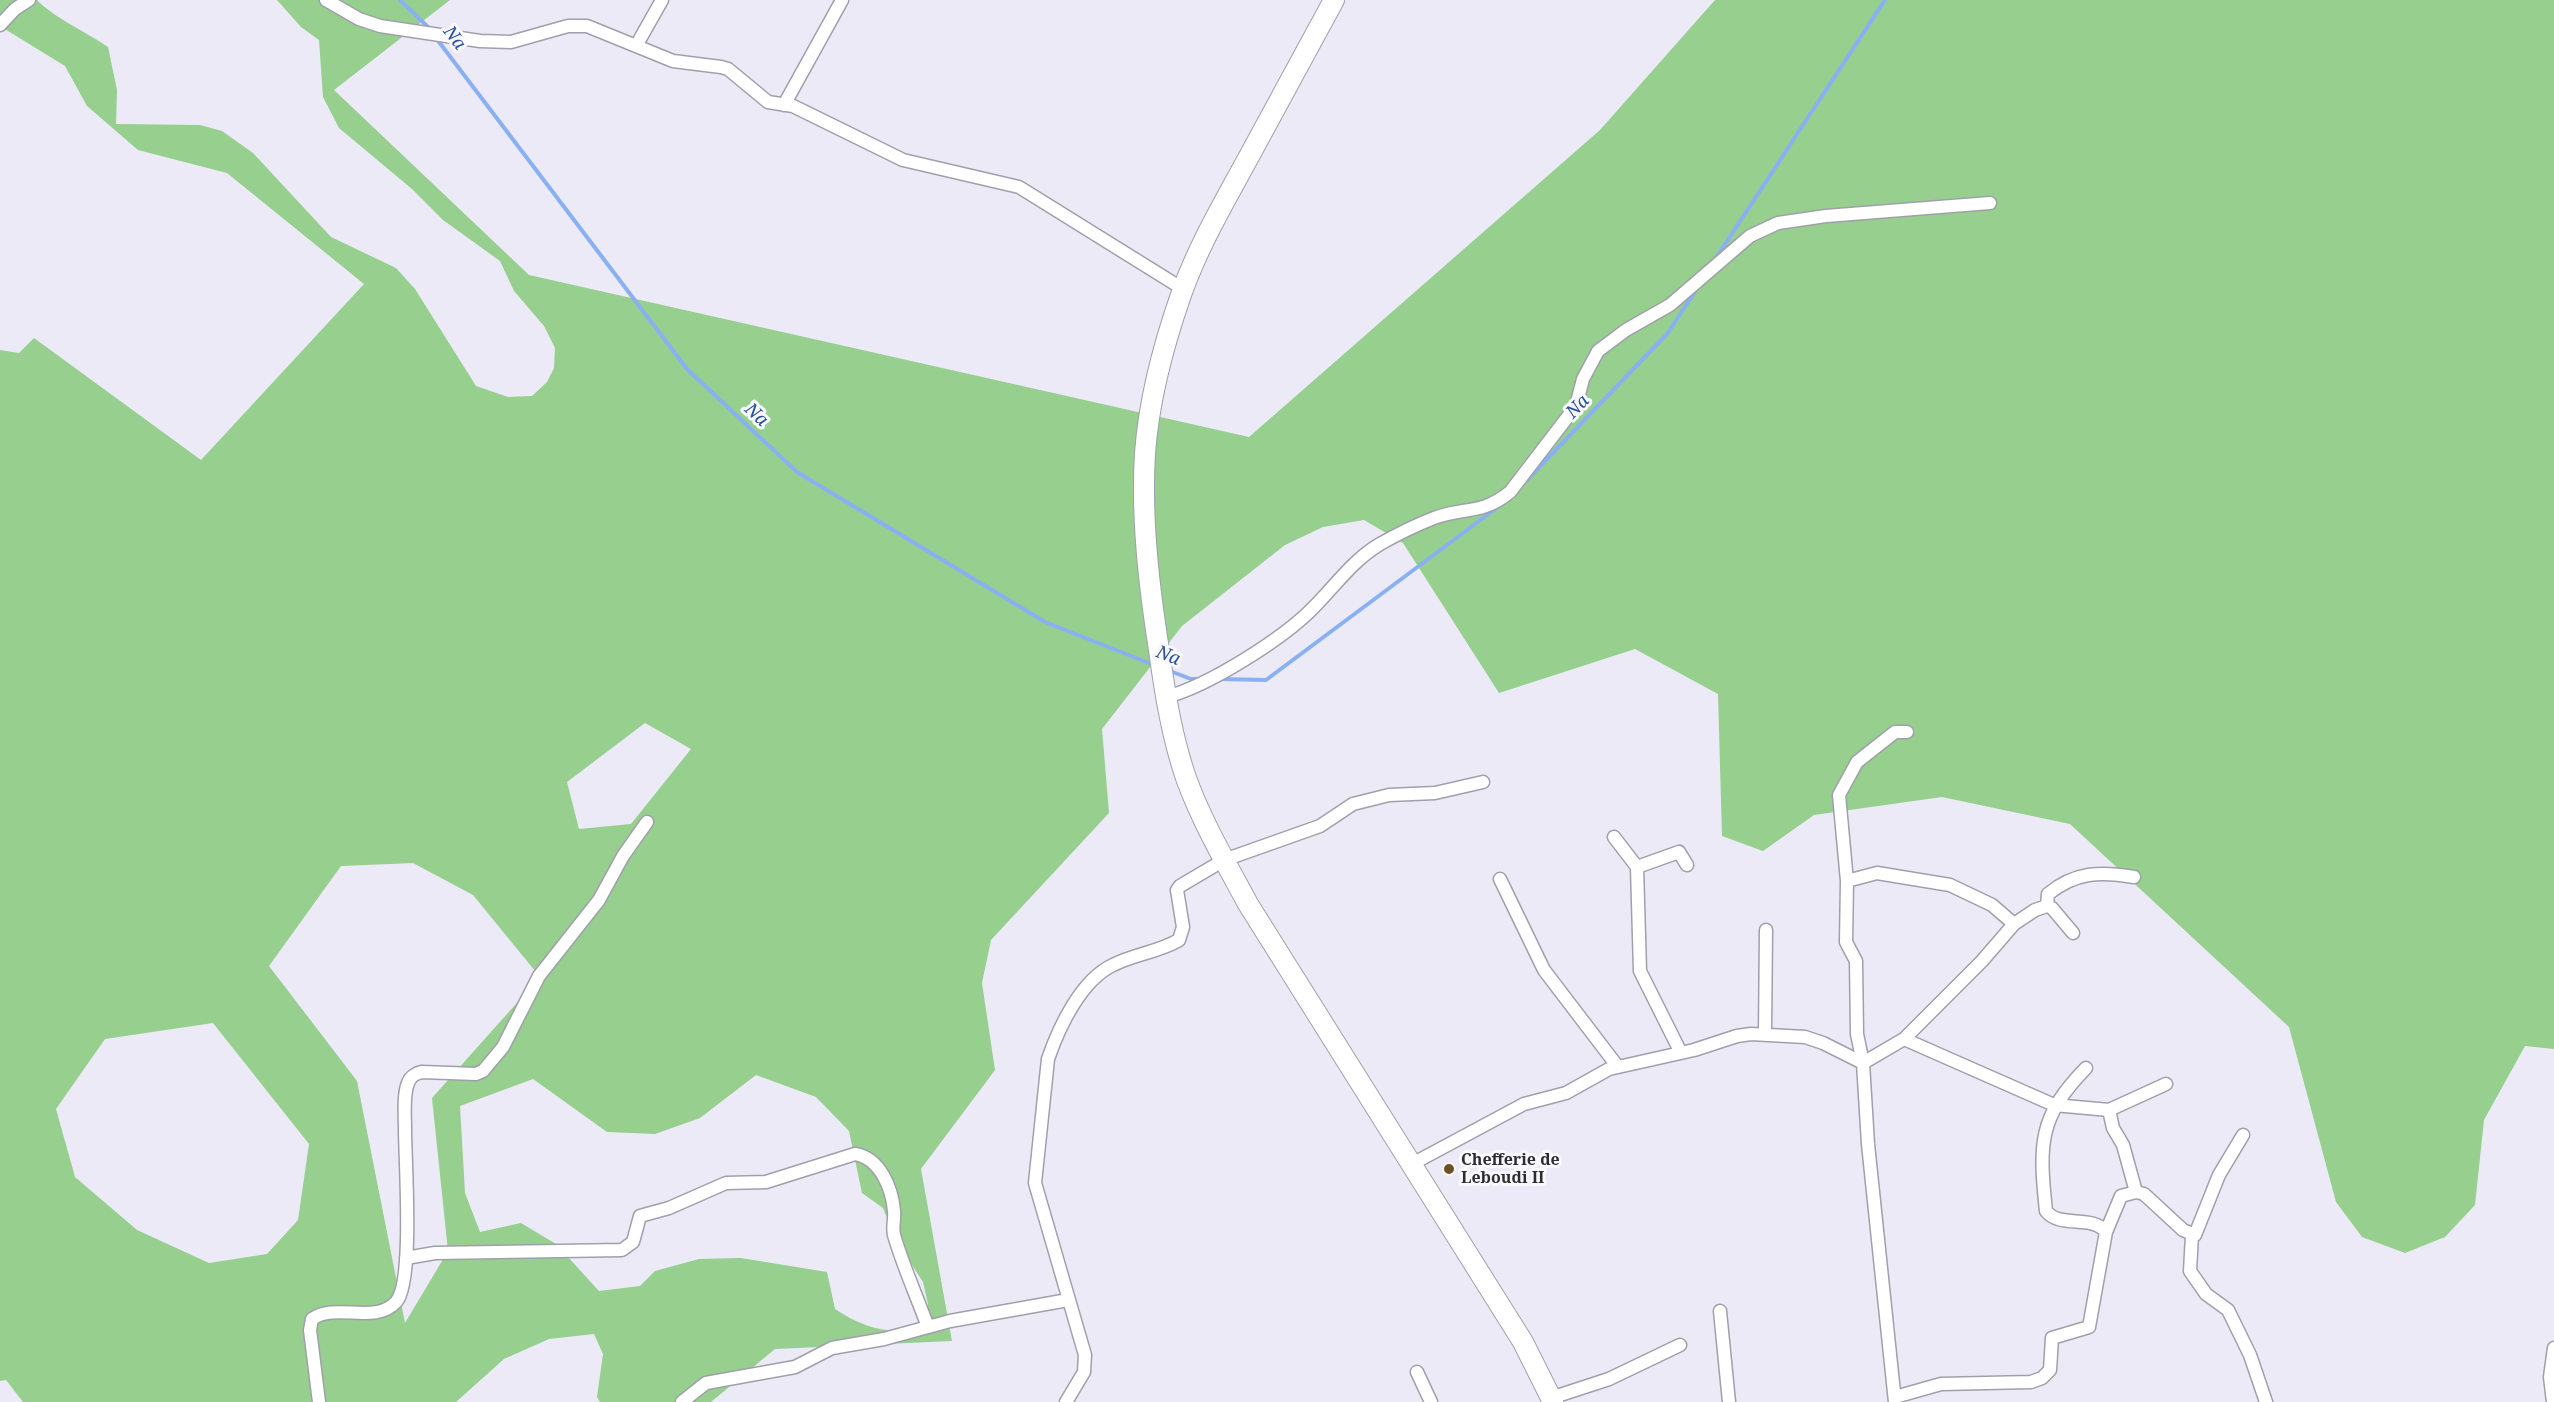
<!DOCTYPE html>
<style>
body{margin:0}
canvas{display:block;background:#ebeaf6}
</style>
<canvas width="2554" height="1402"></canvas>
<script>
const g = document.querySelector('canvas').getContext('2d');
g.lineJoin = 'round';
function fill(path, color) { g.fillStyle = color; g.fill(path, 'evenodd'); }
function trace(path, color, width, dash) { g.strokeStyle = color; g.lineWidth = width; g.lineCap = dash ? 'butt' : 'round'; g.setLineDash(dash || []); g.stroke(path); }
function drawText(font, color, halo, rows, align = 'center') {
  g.font = font + ' "Noto Serif",serif'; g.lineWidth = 6; g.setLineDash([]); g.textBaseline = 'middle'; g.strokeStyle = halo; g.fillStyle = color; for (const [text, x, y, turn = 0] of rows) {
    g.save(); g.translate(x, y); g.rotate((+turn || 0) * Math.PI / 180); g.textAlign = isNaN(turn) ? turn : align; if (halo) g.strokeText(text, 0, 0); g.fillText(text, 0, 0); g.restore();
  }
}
const forest = new Path2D(`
 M0,0h37c13,15 52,34 71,47l9,43 -1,34 84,1 22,6 31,22 78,84 65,31 19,21 61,97 32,11 24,-1 15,-14 7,-14 1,-20 -11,-22 -30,-35 -14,-30 -57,-41 -31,-31 -73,-61 -16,-31 -4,-57 -18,-13 -24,-27h173l-116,90 195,185 720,162 351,-307 115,-130h839v1049l-29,-3 -41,74 -9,85 -30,32 -40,16 -43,-16 -26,-35 -47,-175 -219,-203 -128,-27 -128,18 -51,36 -41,-15 -4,-142 -83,-45 -136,44 -96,-150 -39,-23 -41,7 -38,18 -103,81 -80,103 7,84 -118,127 -9,43 13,87 -74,99 31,172 -177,8 -64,53h-111l-3,-5 6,-43 -9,-20 -45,5 -45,20 -48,43h-433l-17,-22 -6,1v-1031l19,3 15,-15 167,122 163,-176 -137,-111 -89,-23 -51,-44 -22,-40 -65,-40zM645,723l46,26 -60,75 -52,5 -12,-47zM413,863l60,32 67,82 -108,121 16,153 -43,72 -48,-242 -88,-115 72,-100zM213,1023l96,121 -11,76 -31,34 -58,9 -72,-33 -62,-53 -19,-68 49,-70zM756,1075l60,22 33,34 13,62 21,15 13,32 27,42 5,22v23c-34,10 -65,1 -93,-18l-8,-37 -86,-14 -42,1 -44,12 -15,15 -41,5 -43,-47 -35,-21 -41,9 -15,-39 -5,-87 73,-27 74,53 48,2 45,-16z`);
const stream = new Path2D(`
 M400,0l30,29
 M436,38l251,331 110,103 248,150 109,43
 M1716,258l169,-258
 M1526,481l141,-147 29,-44
 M1170,671l21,8h9
 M1219,679l47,1 240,-179`);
const street = new Path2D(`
 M326,0l33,19 21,7 100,15 31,1 57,-16h19l86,35 48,6 7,2 40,33 25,4 110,54 116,27 164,102
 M0,25l15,-16 14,-9
 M636,46l26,-46
 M784,105l58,-105
 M1166,697c42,-11 117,-58 148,-90 21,-21 39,-47 66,-63 16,-9 36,-19 54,-26 29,-11 48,-3 76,-26l66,-86 7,-27 15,-28 28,-21 44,-25 80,-69 28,-13 48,-7 164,-13
 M1614,837l23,30 3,104 41,82
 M1637,867l42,-15 8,13
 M1500,879l44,91 74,97
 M1847,881l-8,-86 18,-33 38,-30h12
 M2047,906l1,-12c27,-22 52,-23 86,-17
 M1765,1034l1,-104
 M1904,1039l150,66 55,5 57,-26
 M1863,1063l41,-24 78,-78 32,-37 21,-14 12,-4 5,2 21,25
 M2086,1068c-48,49 -47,77 -40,143 14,18 46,3 60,21
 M2109,1110l4,18 10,17 13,47
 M1412,1164l112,-60 42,-11 43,-24 85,-19 43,-14 14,-2 54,3 18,6 40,20
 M2192,1235l-2,36 16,23 22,16 22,45 16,47
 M406,1258l29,-5 187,-3 11,-8 7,-26 29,-8 57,-25 40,-1 89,-28c25,4 37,34 39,57 1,8 -2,16 0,24 9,31 23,62 34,92
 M1720,1311l9,91
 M1417,1372l14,30
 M1895,1397l46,-13 90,-2 11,-4 8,-8 2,-32 37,-11 17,-95 15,-36 15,-4 8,2 39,36 12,5 24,-60 24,-40
 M1551,1398l58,-19 71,-34
 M319,1402l-9,-72 2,-11c24,-17 63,6 84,-17 18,-19 9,-141 9,-173 0,-13 -2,-34 3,-46 2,-6 8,-10 14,-11l54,2 7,-3 20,-24 36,-71 60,-76 24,-44 24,-34
 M682,1402l24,-19 89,-16 37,-19 52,-9 66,-18 118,-21
 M1066,1402l18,-30 1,-17 -50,-172 13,-124c11,-32 33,-79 65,-94 21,-11 46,-13 66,-25l4,-13 -6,-37 3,-4 44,-26 96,-34 33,-22 36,-9 46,-2 48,-11
 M1895,1402l-27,-258 -5,-81 -6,-29 -1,-73 -10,-19 1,-61 30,-8 73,12 42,20 22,19
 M2553,1402l-3,-25 4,-29`);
const primary = new Path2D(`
 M1334,0c-29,54 -59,108 -88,162 -23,42 -48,85 -64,130 -18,51 -33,107 -37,161 -4,65 4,133 14,197 6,44 13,87 27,128 16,44 40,85 62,126l275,438 30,60`);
const markers = [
 [1449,1169,6,"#6e5024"]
];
const poiNames = [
 ["Chefferie de",1461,1160],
 ["Leboudi II",1461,1178]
];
const waterNames = [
 ["Na",454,38,53],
 ["Na",1578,407,-46],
 ["Na",756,415,43],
 ["Na",1168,656,21]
];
fill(forest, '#96cf8e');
trace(stream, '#8ab0f4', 4);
trace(street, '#a0a0ab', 15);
trace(primary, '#a0a0ab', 22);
trace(street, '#fff', 12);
trace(primary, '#fff', 20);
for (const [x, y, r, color] of markers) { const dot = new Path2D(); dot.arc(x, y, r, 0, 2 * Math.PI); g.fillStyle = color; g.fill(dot); trace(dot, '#f8f8fd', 2); }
drawText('bold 16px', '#2d2c31', '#f8f8fd', poiNames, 'left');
drawText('italic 18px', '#2851a0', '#f8f8fd', waterNames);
</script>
